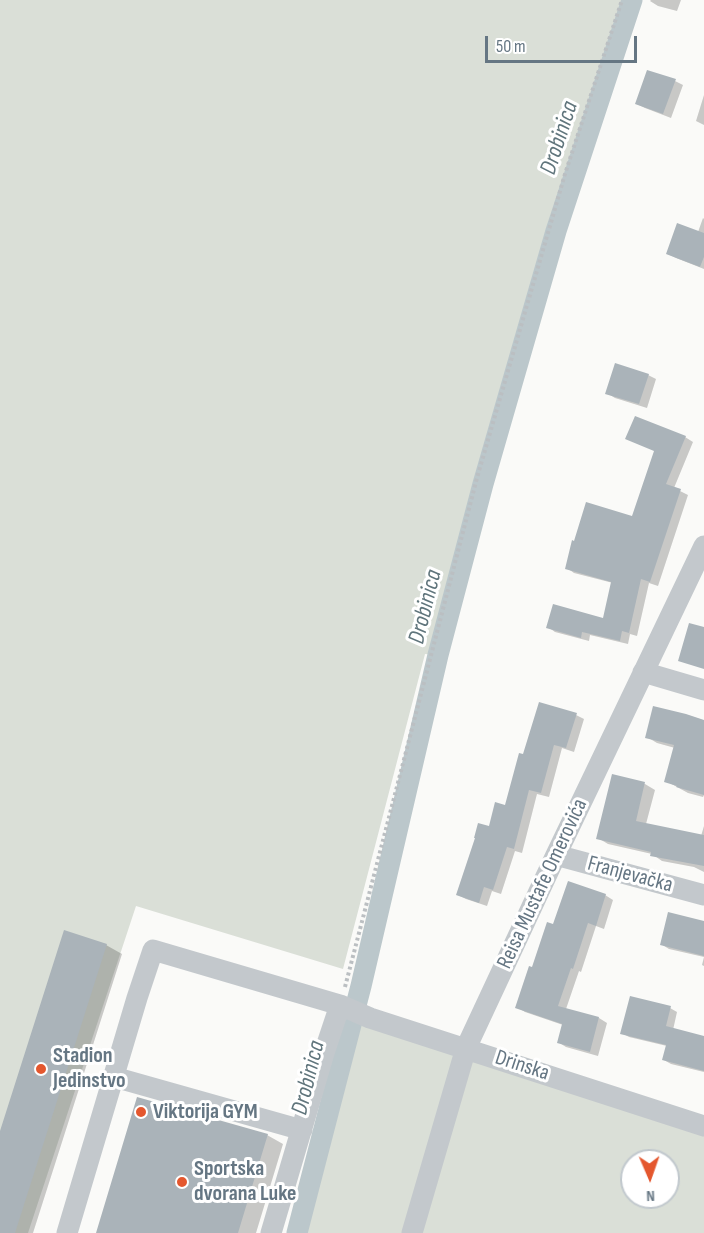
<!DOCTYPE html>
<meta charset="utf-8">
<style>
body{margin:0}
#map{position:relative;width:704px;height:1233px;overflow:hidden;background:#fafaf8;font-family:"Sofia Sans Condensed",sans-serif}
canvas{display:block}
.north{position:absolute;left:620px;top:1149px;width:60px;height:60px;box-sizing:border-box;background:#fff;border:2px solid #c1c8cd;border-radius:50%;rotate:178deg;font-size:16px;font-weight:700;line-height:24px;text-align:center;color:#657683}
.north::after{content:'';display:block;margin:auto;width:21px;height:27px;background:#e4572e;clip-path:polygon(50% 0,100% 100%,50% 72%,0 100%)}
.scale{position:absolute;left:485px;top:36px;width:152px;height:27px;box-sizing:border-box;border:3px solid #657683;border-top:0;padding-left:8px;font-size:18px;line-height:21px;white-space:nowrap;color:#657683;-webkit-text-stroke:4px #fff;paint-order:stroke}
</style>
<div id="map">
<canvas width="704" height="1233"></canvas>
<div class="north">N</div>
<div class="scale">50 m</div>
</div>
<script>
const g = document.querySelector('canvas').getContext('2d');
g.lineJoin = 'round';
function fill(path, color) { g.fillStyle = color; g.fill(path, 'evenodd'); }
function trace(path, color, width, dash) { g.strokeStyle = color; g.lineWidth = width; g.lineCap = dash ? 'butt' : 'round'; g.setLineDash(dash || []); g.stroke(path); }
function drawText(font, color, halo, rows, align = 'center') {
  g.font = font + ' "Sofia Sans Condensed",sans-serif'; g.lineWidth = 6; g.setLineDash([]); g.textBaseline = 'middle'; g.strokeStyle = halo; g.fillStyle = color; for (const [text, x, y, turn = 0] of rows) {
    g.save(); g.translate(x, y); g.rotate((+turn || 0) * Math.PI / 180); g.textAlign = isNaN(turn) ? turn : align; if (halo) g.strokeText(text, 0, 0); g.fillText(text, 0, 0); g.restore();
  }
}
const green = new Path2D(`
 M0,0h632l-32,98 -67,213 -50,173 -45,171 -13,-1 -82,315 -207,-63 -108,327h-28z
 M370,1018l334,108v107h-407l52,-199zM632,1161h36v36h-36z`);
const shadow = new Path2D(`
 M651,0h30l-4,11 -19,-5 -8,-5z
 M675,81l8,4 -12,33 -26,-10 -8,-4z
 M704,95v30l-8,-4z
 M703,218l1,1v50l-28,-11 -8,-4 30,-22z
 M648,375l8,4 -9,29 -32,-10 -8,-5z
 M685,437l8,5 -19,46 14,7 -30,91 -9,-3 -12,53 -7,-2 -2,10 -38,-9 -1,6 -34,-9 -7,-5 56,-7 9,-37 -39,-10 -7,-5 8,-25 58,-26 23,-66 -29,-12z
 M576,715l8,4 -10,33 -12,-4 -13,49 -12,-3 -15,59 -7,-2 -14,43 -9,-3 -5,15 -21,-7 -8,-4 32,-67 16,-21 18,-51z
 M704,720v75l-1,2 -15,-4 -22,-12 9,-33 -18,-5 -10,-6z
 M613,776l32,8 10,6 -9,34 55,12 3,-10v46l-10,-5 -32,-6 -10,-7 -44,-10 -10,-6z
 M605,895l8,5 -9,29 -8,-3 -15,46 -2,-1 -13,38 33,9 8,5 -9,33 -32,-9 -8,-5 5,-17 -38,-13 -8,-5 16,-38 21,-43z
 M704,925v41l-2,-1 2,-8 -35,-8 -8,-5z
 M106,945l16,9 -89,279h-33v-97z
 M670,1008l7,4 -4,18 31,7v35l-33,-8 -7,-4 3,-14 -38,-9 -7,-4z
 M267,1135l16,9 -27,89h-158z`);
const canal = new Path2D(`
 M297,1233l64,-247 77,-331 45,-171 73,-253 76,-231`);
const building = new Path2D(`
 M647,70l29,9 -13,35 -28,-10z
 M677,223l27,10v24l-4,10 -34,-13z
 M615,363l34,11 -10,30 -34,-10z
 M635,416l51,20 -20,48 15,5 -31,93 -9,-3 -12,54 -7,-2 -2,10 -38,-9 -1,6 -35,-10 7,-24 50,14 8,-36 -46,-13 7,-29 2,1 12,-39 46,14 22,-65 -29,-12z
 M689,623l15,4v42l-26,-8z
 M539,702l38,11 -11,35 -12,-3 -13,48 -12,-3 -15,59 -7,-2 -14,43 -9,-3 -5,16 -23,-8 19,-57h-1l4,-15 11,3 6,-24 10,3 14,-52 4,1z
 M653,706l33,8 18,6v75l-28,-8 1,-1 -13,-4 10,-37 -29,-7z
 M612,774l33,8 -9,39 68,14v31l-54,-10 1,-4 -55,-13z
 M568,881l38,13 -10,32 -8,-3 -15,46 -2,-1 -13,38 41,11 -9,35 -33,-9 5,-19 -47,-16 14,-42 3,1 15,-45 6,2z
 M668,912l36,9v35l-44,-11z
 M64,930l43,14 -92,289h-15v-102z
 M630,996l41,10 -5,20 38,10v35l-42,-11 4,-15 -46,-11z
 M137,1097l131,37 -30,99h-142z`);
const path = new Path2D(`
 M345,987l132,-509 88,-304 57,-174`);
const minor = new Path2D(`
 M643,672l61,18
 M556,855l148,40
 M114,1077l188,53
 M67,1233l70,-235 16,-48 187,55 30,13 334,108
 M271,1233l53,-180 16,-48
 M412,1233l54,-185 90,-193 148,-309`);
const markers = [
 [41,1069,6,"#e4572e"],
 [141,1112,6,"#e4572e"],
 [182,1182,6,"#e4572e"]
];
const streetNames = [
 ["Franjevačka",630,875,15],
 ["Reisa Mustafe Omerovića",543,884,-65],
 ["Drinska",522,1066,18]
];
const poiNames = [
 ["Stadion",53,1056],
 ["Jedinstvo",53,1081],
 ["Viktorija GYM",153,1112],
 ["Sportska",194,1169],
 ["dvorana Luke",194,1194]
];
const waterNames = [
 ["Drobinica",560,138,-72],
 ["Drobinica",426,607,-76],
 ["Drobinica",309,1078,-76]
];
fill(green, '#dadfd7');
fill(shadow, '#0003');
trace(canal, '#bbc7cb', 21);
fill(building, '#aab3b9');
trace(path, '#bbbfc2', 4, [3, 3]);
trace(minor, '#c3c8cc', 21);
for (const [x, y, r, color] of markers) { const dot = new Path2D(); dot.arc(x, y, r, 0, 2 * Math.PI); g.fillStyle = color; g.fill(dot); trace(dot, '#fff', 2); }
drawText('22px', '#657683', '#fff', streetNames);
drawText('bold 22px', '#657683', '#fff', poiNames, 'left');
drawText('italic 24px', '#60757c', '#fff', waterNames);
</script>
